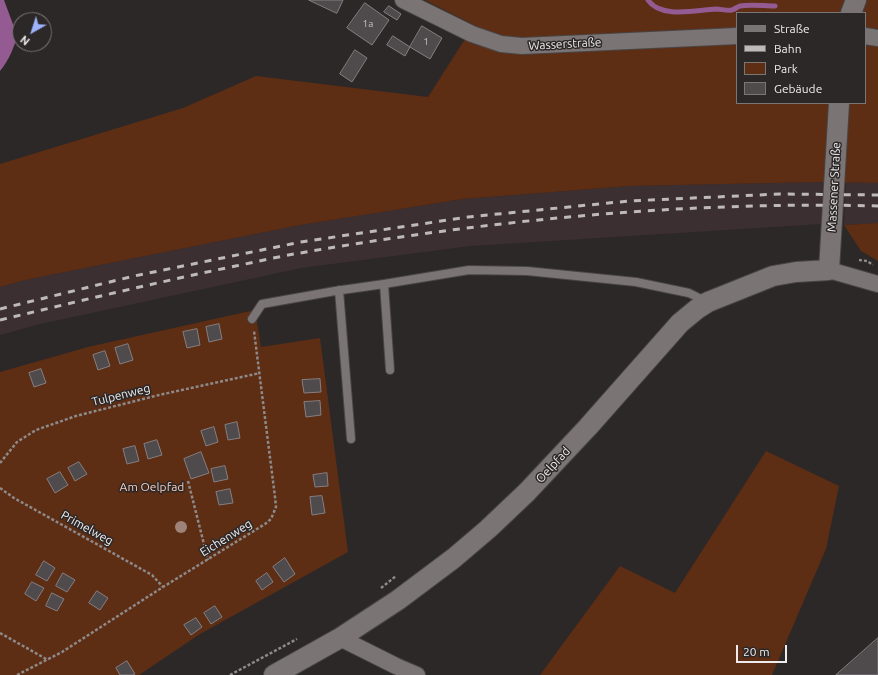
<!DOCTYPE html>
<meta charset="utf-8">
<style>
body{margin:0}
#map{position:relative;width:878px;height:675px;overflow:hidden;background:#2d2828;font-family:Ubuntu,sans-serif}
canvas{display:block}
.legend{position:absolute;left:736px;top:12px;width:130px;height:92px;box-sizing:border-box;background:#2d2828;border:1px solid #7b7676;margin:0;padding:5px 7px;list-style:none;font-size:12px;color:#efebec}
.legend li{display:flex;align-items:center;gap:8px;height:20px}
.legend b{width:20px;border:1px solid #7b7676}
.north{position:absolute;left:12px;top:12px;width:40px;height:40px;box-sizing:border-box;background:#2d2828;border:1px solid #7b7676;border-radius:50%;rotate:219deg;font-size:11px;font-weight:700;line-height:16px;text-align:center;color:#efebec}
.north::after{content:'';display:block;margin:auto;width:14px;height:18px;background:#9db4fd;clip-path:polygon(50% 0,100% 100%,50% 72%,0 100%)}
.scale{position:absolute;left:736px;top:645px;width:51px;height:18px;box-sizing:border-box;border:2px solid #efebec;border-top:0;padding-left:5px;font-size:12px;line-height:14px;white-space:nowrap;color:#efebec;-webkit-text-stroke:3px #2d2828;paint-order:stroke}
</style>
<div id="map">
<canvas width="878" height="675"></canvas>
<ul class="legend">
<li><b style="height:5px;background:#7b7475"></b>Straße</li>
<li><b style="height:5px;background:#bebabb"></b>Bahn</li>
<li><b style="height:11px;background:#5d2d14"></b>Park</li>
<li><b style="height:11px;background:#4f4a4c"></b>Gebäude</li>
</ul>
<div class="north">N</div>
<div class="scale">20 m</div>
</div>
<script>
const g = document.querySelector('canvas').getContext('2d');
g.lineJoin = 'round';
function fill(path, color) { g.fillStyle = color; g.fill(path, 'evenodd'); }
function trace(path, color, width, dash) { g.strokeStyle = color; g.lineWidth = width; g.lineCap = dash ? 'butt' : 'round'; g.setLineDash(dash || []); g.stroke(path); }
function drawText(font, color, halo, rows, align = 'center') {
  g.font = font + ' Ubuntu,sans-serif'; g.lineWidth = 3; g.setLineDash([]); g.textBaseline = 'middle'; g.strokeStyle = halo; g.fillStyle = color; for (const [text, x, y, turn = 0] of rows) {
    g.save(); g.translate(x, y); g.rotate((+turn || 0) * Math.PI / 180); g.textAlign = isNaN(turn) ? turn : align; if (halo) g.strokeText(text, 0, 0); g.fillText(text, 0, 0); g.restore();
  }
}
const built = new Path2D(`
 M823,182l-2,42 -351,22 -169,22 -261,56 -40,11v-48l25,-7 270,-54 168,-27 167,-13z
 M846,182l32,1v40l-34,2z`);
const green = new Path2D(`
 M425,0h453v183l-55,-1 -193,4 -167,13 -168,27 -270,54 -25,7v-123l183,-56 73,-32 172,21 46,-72zM737,13h128v90h-128z
 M878,223v38l-17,-10 -17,-26z
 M255,310l6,37 59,-9 28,214 -148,82 -61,41h-139v-303l88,-25z
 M766,451l73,35 -13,63 -54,126h-232l80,-109 55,27z`);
const water = new Path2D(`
 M0,0h4l10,27 4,5c-3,14 -9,28 -18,39z`);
const stream = new Path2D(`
 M648,0c13,19 48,10 68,9 5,0 11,2 16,1 3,-1 5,-3 8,-4 11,-2 24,0 35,0`);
const building = new Path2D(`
 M309,0h34l-6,13z
 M365,3l24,17 -17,25 -25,-17z
 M389,6l12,8 -4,6 -13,-8z
 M422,26l20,12 -12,21 -20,-12z
 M393,36l17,11 -5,9 -18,-11z
 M355,50l12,8 -15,24 -12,-8z
 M219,324l3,15 -13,3 -3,-15z
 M197,329l3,16 -13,3 -4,-16z
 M128,344l5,16 -13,4 -5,-16z
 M105,351l5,15 -12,4 -5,-15z
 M41,369l5,14 -12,4 -5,-14z
 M320,379l1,13 -17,1 -2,-13z
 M320,401l1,14 -15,2 -2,-15z
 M237,422l3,16 -12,2 -3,-15z
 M214,427l4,15 -12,4 -5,-15z
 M157,440l5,15 -14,4 -4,-15z
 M135,446l4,15 -12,3 -4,-15z
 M201,452l8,21 -18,6 -7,-20z
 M79,462l8,12 -12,7 -7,-13z
 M225,466l3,13 -14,3 -3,-13z
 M60,472l8,13 -13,8 -8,-14z
 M327,473l1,13 -13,1 -2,-12z
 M230,489l3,14 -14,2 -3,-13z
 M322,496l3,17 -13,2 -2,-18z
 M285,558l10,16 -11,8 -11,-15z
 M44,561l11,7 -8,13 -11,-6z
 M63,573l12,7 -8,12 -11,-6z
 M267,573l6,9 -11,8 -6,-9z
 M32,582l12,6 -8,13 -11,-7z
 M97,591l11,7 -8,12 -11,-7z
 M52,593l12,6 -7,12 -11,-5z
 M215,606l7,11 -11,7 -7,-11z
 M196,618l6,9 -11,8 -7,-10z
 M878,638v37h-42z
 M127,661l8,13 -2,1h-13l-4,-7z`);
const path = new Path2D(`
 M859,260l8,1 6,4
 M0,463l17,-21 19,-12 40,-14 83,-21 101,-22
 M188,481l20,79
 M0,488l14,10 138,77 11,12
 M381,588l15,-12
 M0,633l48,27
 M17,675l45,-23 101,-65 102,-63 6,-5 5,-12 -1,-10 -21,-166
 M230,675l67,-36`);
const service = new Path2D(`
 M384,284l6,86
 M339,290l12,149
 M252,319l10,-15 73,-13 49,-7 85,-14 58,1 109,11 53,11 18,9`);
const minor = new Path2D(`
 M403,0l69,34 29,10 21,2 215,-10
 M865,36l13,2
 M829,270l49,14
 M340,638l56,28 21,9`);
const tertiary = new Path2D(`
 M851,13l5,-13
 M274,675l66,-37 58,-38 56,-42 34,-29 39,-37 61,-65 92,-104 17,-14 11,-7 65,-26 23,-4 33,-2 10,-167`);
const rail = new Path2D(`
 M0,309l134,-33 167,-34 167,-25 161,-16 151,-7 98,1
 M0,320c75,-18 150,-36 226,-52 25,-5 50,-11 74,-15 191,-33 385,-52 578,-47`);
const trees = [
 [181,527]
];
const numberNames = [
 ["1a",368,24],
 ["1",426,42]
];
const streetNames = [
 ["Wasserstraße",565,44,-3],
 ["Massener Straße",834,187,-87],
 ["Tulpenweg",121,395,-14],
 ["Oelpfad",553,465,-47],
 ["Primelweg",87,528,29],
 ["Eichenweg",226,538,-32]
];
const parkNames = [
 ["Am Oelpfad",152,487]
];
fill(built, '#3c2f32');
fill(green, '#5d2d14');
fill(water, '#945a92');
trace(stream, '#945a92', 5);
fill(building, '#4f4a4c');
trace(building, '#857f82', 1);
trace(service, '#494546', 10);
trace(minor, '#494546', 18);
trace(tertiary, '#494546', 22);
trace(path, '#8e8a8a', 2.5, [3, 2]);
trace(service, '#7b7475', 8);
trace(minor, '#7b7475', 16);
trace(tertiary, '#7b7475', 20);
trace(rail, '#bebabb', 3, [7, 7]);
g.fillStyle = '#9d8379';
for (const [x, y] of trees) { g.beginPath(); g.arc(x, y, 6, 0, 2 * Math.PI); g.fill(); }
drawText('10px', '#c7c3c4', null, numberNames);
drawText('12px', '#efebec', '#2d2828', streetNames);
drawText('12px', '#f9cebb', '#2d2828', parkNames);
</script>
